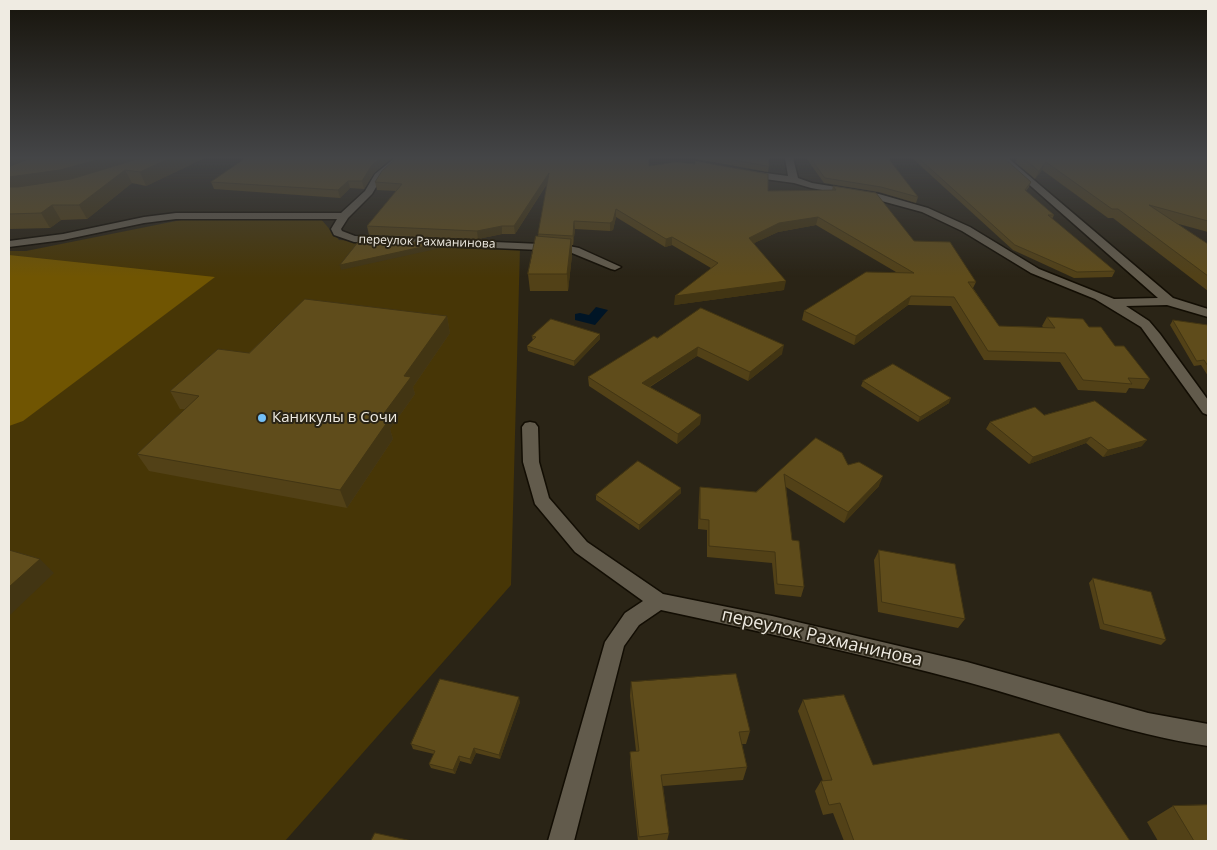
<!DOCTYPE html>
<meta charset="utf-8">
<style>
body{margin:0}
#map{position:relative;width:1217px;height:850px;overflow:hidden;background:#2a2416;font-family:"Open Sans",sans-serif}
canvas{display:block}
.frame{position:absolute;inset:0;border:10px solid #efebe2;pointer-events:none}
</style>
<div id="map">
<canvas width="1217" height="850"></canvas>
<div class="frame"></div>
</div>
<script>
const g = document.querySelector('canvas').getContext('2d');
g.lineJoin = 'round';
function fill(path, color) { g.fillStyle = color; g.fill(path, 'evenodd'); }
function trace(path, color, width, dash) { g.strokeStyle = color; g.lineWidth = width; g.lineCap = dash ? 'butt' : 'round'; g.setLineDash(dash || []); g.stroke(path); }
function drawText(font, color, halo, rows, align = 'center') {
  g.font = font + ' "Open Sans",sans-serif'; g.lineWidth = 4; g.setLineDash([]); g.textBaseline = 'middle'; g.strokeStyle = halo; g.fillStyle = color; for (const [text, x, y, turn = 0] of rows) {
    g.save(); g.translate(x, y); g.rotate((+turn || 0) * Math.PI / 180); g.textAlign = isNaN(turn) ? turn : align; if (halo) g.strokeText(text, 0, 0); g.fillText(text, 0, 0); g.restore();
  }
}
const green = new Path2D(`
 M191,218h129l19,22 181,7 -9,338 -226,256h-276v-590h17z`);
const forest = new Path2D(`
 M9,255l206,22 -192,144 -14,5z`);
const water = new Path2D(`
 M596,307l12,3 -13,15 -20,-5v-6l5,-1 9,2z`);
const minor = new Path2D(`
 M395,158h9l-22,19 -10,17 -24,24 -7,11 1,2 13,5 209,9 15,3 42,19 -6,3 -4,-1 -39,-16 -8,-2 -210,-9 -20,-7 -3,-6 6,-10h-161l-32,4 -81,17 -54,7v-6l54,-7 81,-17 32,-4h165l24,-22 10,-17z
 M785,158h8l5,20 14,5 67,11 49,14 42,19 69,42 75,30 44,-1 -159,-140h9l165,140 35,11v8l-41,-12 -41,1 23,15 11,13 48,66v15l-5,-2 -62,-86 -46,-28 -64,-26 -69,-42 -40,-19 -44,-12 -67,-12 -17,-5 -44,-6 -4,-3 4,-3 38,5z
 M530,422l5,1 3,4 1,35 10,36 38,44 76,52 109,22 195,46 181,51 60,11v22c-82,-12 -161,-42 -241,-64 -101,-27 -204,-50 -306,-72l-22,15 -15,21 -50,195h-26l57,-199 20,-29 18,-12 -68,-49 -40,-48 -12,-42 -1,-35 3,-4z`);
const wall = new Path2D(`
 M9,158h196l-59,28 -14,-3 -45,36 -26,1 -11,8 -41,1z
 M246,158h146l-18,15 -10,16 -14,-1 -10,10 -126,-9 -3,-7z
 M695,158h74v8l-1,6 -73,-13z
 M806,158h82l30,39 -2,6 -37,-11 -55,-9z
 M912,158h92l27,24 -2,5 -3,4 28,24 -2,4 63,52 -3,6 -38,1 -61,-28z
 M1017,158h191v74l-33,-9 33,21v47l-95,-73h-5l-66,-48 -7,9 -20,-17z
 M649,166l119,25 64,-1 1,-4 143,96 -3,6 26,38 44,1 -1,-1 5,-9 42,10 26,19 35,33 -6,10 -15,-1 -3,5 -48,-3 -18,-28 -76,-2 -33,-54 -43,-1 -54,40 -52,-25 2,-9 92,-39 -80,-47 -38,7 -24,11 30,47 -110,15 37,-37 -39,-23 -7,2 -49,-30 -3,13 -3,1 -35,-2 -2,16h-1v10l-4,36h-38l-2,-17 10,-38 9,-52 -32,50h-13l-24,5 -109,-4 -2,-9 29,-35 -19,-1 -2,-8z
 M447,316l3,17 -37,54 2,7 -25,35 3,10 -46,69 -198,-37 -12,-17 48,-45h-5l-10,-18 79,-38z
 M1173,320l35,5v51l-7,-11 -7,1 -24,-41z
 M532,336l68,3 -26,27 -46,-15 -1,-5 6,-5z
 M657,338l125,16 -34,27 -51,-25 -47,31 51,28 -1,9 -23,20 -88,-58 -1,-9z
 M863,381l86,22 -31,19 -57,-36z
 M1044,415l98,31 -39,11 -17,-14 -57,21 -43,-35 4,-7z
 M816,438l32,27 31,21 -35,37 -58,-36 6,53 12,47 -3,10 -26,-3 -3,-31 -65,-6v-27l-9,-1 1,-32 1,-10 56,5z
 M681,488v5l-42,37 -43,-30v-5z
 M879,550l86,69 -7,9 -80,-16 -4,-52z
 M1093,578l73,62 -5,5 -61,-16 -11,-46z
 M631,682l119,49 -4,13h-4l5,23 -4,13 -80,6 6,47 -2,8h-29l-8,-77v-12l6,-1 -6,-55z
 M803,700l70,65 257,76h-286l-11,-28 -10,2 -8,-24 6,-10h2l-25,-70z
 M520,702l-20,57 -24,-6 -5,11 -11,-3 -5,13 -24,-6 -2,-4 5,-10 -21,-5 -2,-5z
 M1173,806l35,35h-50l-11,-19z`);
const shadedWall = new Path2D(`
 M11,158h38l-40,18v-17z
 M104,158h53l-148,35v-16z
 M170,158h35l-59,28 -6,-14z
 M381,158h11l-18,15 -10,16 -2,-8 10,-16z
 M1046,162l-4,8 -7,9 4,-8z
 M125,170l7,13 -45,36 -8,-14z
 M549,173v7l-34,54 -1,-8z
 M348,181l2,7 -10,10 -2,-8z
 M52,205l9,15 -11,8 -9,-15z
 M616,209v8l-3,13 -3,1v-8z
 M818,217l-2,8 -38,7 -30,14 1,-8 30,-15z
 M574,221l1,8 -2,16v-9z
 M502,226v8l-24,5 -1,-8z
 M672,237v8l-7,2 1,-8z
 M571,239l1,16 -4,36 -1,-17z
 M440,243l1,5 -100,22 -1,-5z
 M786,281l-2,9 -110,15 1,-9z
 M911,296l-3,9 -54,40 2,-9z
 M447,316l3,17 -37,54 2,7 -25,35 3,10 -46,69 -7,-18 64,-114z
 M600,334v5l-26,27v-5z
 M784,345l-2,9 -34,27 2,-9z
 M698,347l-1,9 -56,36 1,-9z
 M951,398l-2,5 -31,19 2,-5z
 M701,415l-1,9 -23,20 1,-10z
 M1091,437l-5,6 -57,21 4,-7z
 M1147,440l-5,6 -39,11 5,-7z
 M883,476l-4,10 -35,37 4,-11z
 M681,488v5l-42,37v-5z
 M40,559l14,14 -45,43v-29z
 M519,697l1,5 -20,57 -1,-4z
 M474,748l2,5 -5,11 -1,-5z
 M459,756l1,5 -5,13 -2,-4z`);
const building = new Path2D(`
 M31,158h73l-44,12 -51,7v-10z
 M141,158h29l-30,14 -15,-2 -46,35h-27l-11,8 -32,1v-27h9l53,-8z
 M246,158h135l-9,7 -10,16h-14l-10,9 -127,-8z
 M397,158h252v8l27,-4 19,2v-3l73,13v17l68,-1 -3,-4 43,7 38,48 36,1 26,40h-8l31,44 56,2 -8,-11 36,2 6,8h12l14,19h9l26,33 -22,-1 4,6 -49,-4 -18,-27 -77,-2 -34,-54 -43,-1 -55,40 -52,-25 62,-39 48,1 -96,-56 -39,6 -30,15 37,43 -111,15 43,-33 -46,-26 -6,2 -50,-30 -3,12 -3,2 -36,-2 -1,15 -35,-2 11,-61 -35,53h-12l-25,5 -110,-5 35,-42 -27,-2 7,-11z
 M723,158h46v8z
 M811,158h77l30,39 -37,-10 -56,-9z
 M919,158h85l27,24 -6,8 29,25h-6l67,56 -38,1 -62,-27z
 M1024,158h184v63l-59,-16 59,39v32l-90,-67h-6l-66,-47 -7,9z
 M536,236l35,3 -4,35h-39z
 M360,240l80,3 -100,22z
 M305,299l142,17 -43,60 7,1 -32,43 9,1 -48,69 -203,-36 62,-58 -29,-5 48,-42 31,4z
 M701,308l83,37 -34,27 -52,-25 -56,36 59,32 -23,19 -90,-57 66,-41 3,2z
 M551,319l49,15 -26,27 -47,-15 9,-9 -4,-1z
 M1173,320l35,5v41l-4,-6 -7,1z
 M893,364l58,34 -31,19 -57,-36z
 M1095,401l52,39 -39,10 -17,-13 -58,20 -43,-35 45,-15 9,8z
 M816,438l26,15 6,12 11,-3 24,14 -35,36 -64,-38 8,66 7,1 5,46 -27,-3 -2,-32 -66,-6v-26l-9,-1v-32l56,5z
 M638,461l43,27 -42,37 -43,-30z
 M9,550l31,9 -31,28z
 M879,550l76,14 10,55 -83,-17z
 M1093,578l58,14 15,48 -62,-16z
 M736,674l14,57 -11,1 8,35 -86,8 8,58 -30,4 -9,-85 9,-1 -8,-69z
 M440,679l79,18 -20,58 -25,-7 -4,11 -11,-3 -6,14 -24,-6 6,-13 -24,-7z
 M844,695l29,70 186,-32 71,108h-276l-14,-38 -11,2 -8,-24 11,-1 -29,-80z
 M1208,805v36h-14l-21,-35z
 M375,833l37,8h-41z`);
const markers = [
 [262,418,5,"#74c0f6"]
];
const farStreetnames = [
 ["переулок Рахманинова",427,242,2]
];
const poiNames = [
 ["Каникулы в Сочи",272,418]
];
const nearStreetnames = [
 ["переулок Рахманинова",822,638,13]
];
fill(green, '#473606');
fill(forest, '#705502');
fill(water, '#001526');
trace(minor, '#120d03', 3);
fill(minor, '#625b4c');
fill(wall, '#524117');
fill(shadedWall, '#423513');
fill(building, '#5f4c1b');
trace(building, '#423513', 1);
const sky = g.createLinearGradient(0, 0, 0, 277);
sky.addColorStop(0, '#17140c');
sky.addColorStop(0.57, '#444547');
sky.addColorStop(1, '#44454700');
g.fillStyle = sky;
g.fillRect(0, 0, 1217, 277);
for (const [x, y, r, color] of markers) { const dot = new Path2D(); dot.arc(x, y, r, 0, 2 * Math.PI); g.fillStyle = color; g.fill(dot); trace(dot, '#2a2416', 2); }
drawText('12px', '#efebe2', '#2a2416', farStreetnames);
drawText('15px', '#efebe2', '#2a2416', poiNames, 'left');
drawText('18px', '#efebe2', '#2a2416', nearStreetnames);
</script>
